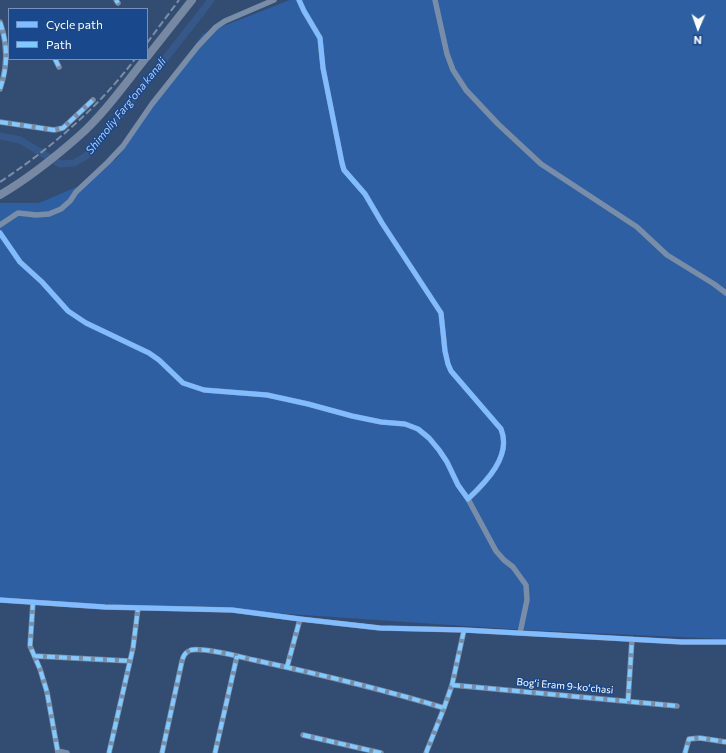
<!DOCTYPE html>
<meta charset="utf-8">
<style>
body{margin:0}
#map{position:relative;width:726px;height:753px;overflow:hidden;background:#334d72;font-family:Commissioner,sans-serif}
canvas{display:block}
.legend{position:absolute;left:8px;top:8px;width:140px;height:52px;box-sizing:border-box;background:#19488c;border:1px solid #7591ba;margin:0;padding:5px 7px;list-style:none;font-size:12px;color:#fff}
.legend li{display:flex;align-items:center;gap:8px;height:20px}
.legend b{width:20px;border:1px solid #7591ba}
.north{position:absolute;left:678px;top:8px;width:40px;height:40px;-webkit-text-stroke:3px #19488c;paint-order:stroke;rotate:182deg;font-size:11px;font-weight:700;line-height:16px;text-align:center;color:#fff}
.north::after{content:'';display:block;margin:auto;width:14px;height:18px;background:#fff;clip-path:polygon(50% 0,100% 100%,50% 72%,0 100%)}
</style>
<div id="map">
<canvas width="726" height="753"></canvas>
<ul class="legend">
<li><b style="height:5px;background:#80bcff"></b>Cycle path</li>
<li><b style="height:5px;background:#80caff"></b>Path</li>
</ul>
<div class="north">N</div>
</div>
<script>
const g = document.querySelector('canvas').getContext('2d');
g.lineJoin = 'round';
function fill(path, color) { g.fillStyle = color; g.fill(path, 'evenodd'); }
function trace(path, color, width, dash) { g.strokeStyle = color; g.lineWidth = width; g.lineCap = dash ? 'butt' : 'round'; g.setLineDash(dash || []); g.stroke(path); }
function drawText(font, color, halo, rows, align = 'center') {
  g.font = font + ' Commissioner,sans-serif'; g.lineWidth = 3; g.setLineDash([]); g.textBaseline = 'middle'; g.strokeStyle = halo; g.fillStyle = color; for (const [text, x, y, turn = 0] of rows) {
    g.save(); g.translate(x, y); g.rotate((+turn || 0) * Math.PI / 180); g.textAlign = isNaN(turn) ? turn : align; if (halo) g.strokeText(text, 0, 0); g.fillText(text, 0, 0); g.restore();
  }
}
const green = new Path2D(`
 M290,0h436v639l-201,-9 -340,-23 -185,-6v-398h39l47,-20 31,-25 86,-124z`);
const canal = new Path2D(`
 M0,136l20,4 40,24 14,-1 12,-7 58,-70 67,-86`);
const street = new Path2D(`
 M116,0l2,3
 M435,0l12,54 6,16 13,20 32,34 43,40 96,63 30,28 47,29 12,9
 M0,22c8,23 8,44 0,67
 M55,59l4,8
 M0,122l54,8 9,-2 30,-28
 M0,225l18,-12 18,2 13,-1 12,-5 9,-8 6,-9 32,-30 15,-16 29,-42 46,-58 18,-19 9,-6 49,-21
 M0,233l20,29 22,20 26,29 18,12 63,30 10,7 24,23 21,7 63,5 41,9 44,12 29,6 24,2 13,5 11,9 10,12 8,12 11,23 10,14c18,-17 44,-43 33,-70l-50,-58 -3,-7 -3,-13 -4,-38 -59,-90 -17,-29 -21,-24 -2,-7 -19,-95 -3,-30 -16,-27 -5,-11
 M468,499l28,52 8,9 9,7 13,18 1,15 -7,33
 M0,600l105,7 127,3 68,9 80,9 84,2 218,12h44
 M33,602l-3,44 10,23 7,23 11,61
 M35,656l95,5
 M287,667l13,-48
 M452,685l225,21
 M628,701l4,-62
 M303,735l78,18
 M58,751l9,2
 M109,753l24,-105 5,-40
 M162,753l20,-92c1,-5 3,-9 9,-11 12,-3 50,7 63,10 64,14 128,29 190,48
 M215,753l22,-97
 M426,753l18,-45 8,-23 12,-55
 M685,753l4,-14 11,-1 26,4`);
const secondary = new Path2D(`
 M147,57l45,-57
 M0,195c29,-17 54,-37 79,-59 24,-21 46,-52 66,-77`);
const rail = new Path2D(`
 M147,43l32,-43
 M0,182c51,-34 98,-74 135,-123`);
const quiet = new Path2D(`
 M116,0l2,3
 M0,22c8,23 8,44 0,67
 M55,59l4,8
 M0,122l54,8 9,-2 30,-28
 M33,602l-3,44 10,23 7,23 11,61
 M35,656l95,5
 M287,667l13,-48
 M452,685l225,21
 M628,701l4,-62
 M303,735l78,18
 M109,753l24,-105 5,-40
 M162,753l20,-92c1,-5 3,-9 9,-11 12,-3 50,7 63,10 64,14 128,29 190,48
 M215,753l22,-97
 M426,753l18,-45 8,-23 12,-55
 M685,753l4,-14 11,-1 26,4`);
const cycleway = new Path2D(`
 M0,233l20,29 22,20 26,29 18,12 63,30 10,7 24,23 21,7 63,5 41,9 44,12 29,6 24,2 13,5 11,9 10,12 8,12 11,23 10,14c18,-17 44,-43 33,-70l-50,-58 -3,-7 -3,-13 -4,-38 -59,-90 -17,-29 -21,-24 -2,-7 -19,-95 -3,-30 -16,-27 -5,-11
 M0,600l105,7 127,3 68,9 80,9 84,2 218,12h44`);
const streetNames = [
 ["Bogʻi Eram 9-koʻchasi",565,686,5]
];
const waterNames = [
 ["Shimoliy Fargʻona kanali",126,106,-51]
];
fill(green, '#2d5fa2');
trace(canal, '#365889', 7);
trace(street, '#7a8da6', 5.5);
trace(secondary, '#7688a2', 8);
trace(rail, '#7b8ea5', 2, [7, 3]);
trace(quiet, '#80caff', 4, [8, 4]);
trace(cycleway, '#80bcff', 5);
drawText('10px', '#fff', '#19488c', streetNames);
drawText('italic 11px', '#b0cef5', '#19488c', waterNames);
</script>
